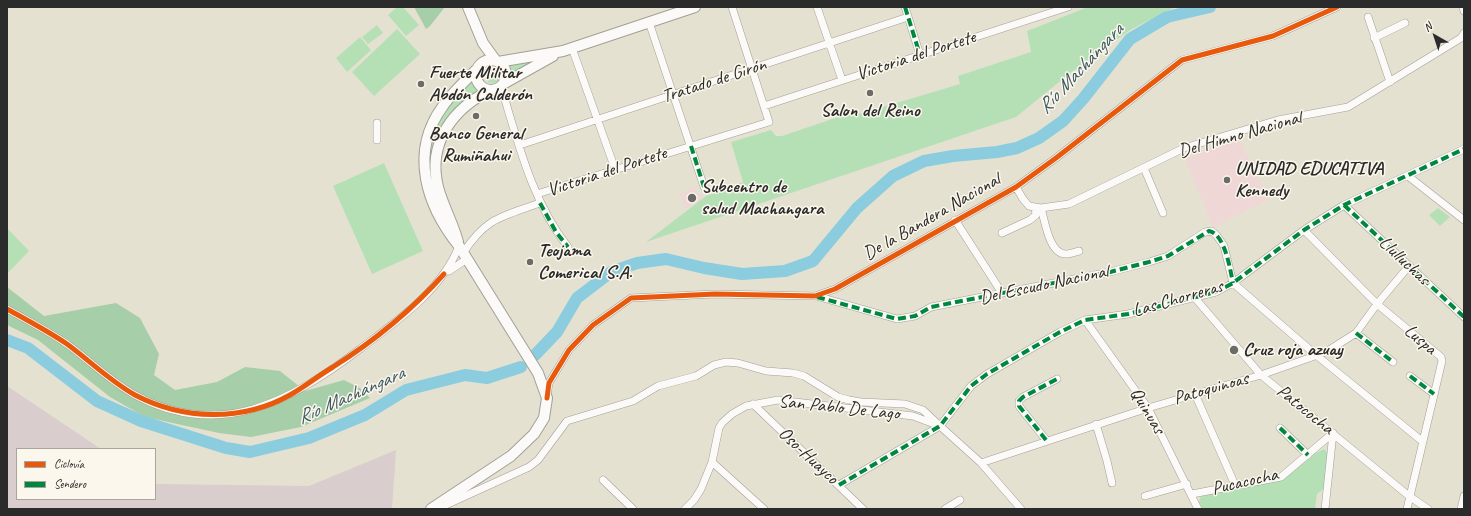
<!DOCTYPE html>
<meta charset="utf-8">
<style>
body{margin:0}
#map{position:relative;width:1471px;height:516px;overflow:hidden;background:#e5e1d1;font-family:Caveat,sans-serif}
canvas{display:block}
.frame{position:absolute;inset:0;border:8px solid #2b2b2b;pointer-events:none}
.legend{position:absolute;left:16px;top:448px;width:140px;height:52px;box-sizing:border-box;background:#fbf7ec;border:1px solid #a8a59f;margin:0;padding:5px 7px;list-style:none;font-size:12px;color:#2b2b2b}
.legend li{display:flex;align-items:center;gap:8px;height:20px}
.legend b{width:20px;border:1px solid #a8a59f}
.north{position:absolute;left:1415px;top:16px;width:40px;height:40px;-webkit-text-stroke:3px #fbf7ec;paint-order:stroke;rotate:321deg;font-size:11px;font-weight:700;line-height:16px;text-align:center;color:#2b2b2b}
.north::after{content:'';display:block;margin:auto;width:14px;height:18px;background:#2b2b2b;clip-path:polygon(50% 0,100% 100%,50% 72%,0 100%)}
</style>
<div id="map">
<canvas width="1471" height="516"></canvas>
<div class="frame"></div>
<ul class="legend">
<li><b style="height:5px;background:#e8590c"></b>Ciclovía</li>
<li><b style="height:5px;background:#00873e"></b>Sendero</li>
</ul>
<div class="north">N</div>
</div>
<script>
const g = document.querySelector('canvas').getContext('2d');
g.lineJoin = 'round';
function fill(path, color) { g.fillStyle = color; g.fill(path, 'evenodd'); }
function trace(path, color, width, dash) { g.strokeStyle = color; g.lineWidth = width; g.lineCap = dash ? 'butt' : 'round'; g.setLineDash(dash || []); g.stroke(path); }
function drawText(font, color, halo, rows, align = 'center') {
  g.font = font + ' Caveat,sans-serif'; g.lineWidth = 3; g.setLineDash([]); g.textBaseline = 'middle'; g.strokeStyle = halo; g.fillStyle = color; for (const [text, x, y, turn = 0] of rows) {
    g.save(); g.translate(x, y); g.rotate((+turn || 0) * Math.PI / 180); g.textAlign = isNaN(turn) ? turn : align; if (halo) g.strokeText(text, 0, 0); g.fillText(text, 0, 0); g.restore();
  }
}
const built = new Path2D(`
 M1239,137l30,63 -56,27 -28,-68z
 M695,187l3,8 4,-1 1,7 -18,7 -5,-15z`);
const industrial = new Path2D(`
 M7,386l94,63h-84v50h138v-15l154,2 87,-36 -4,59h-385z`);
const green = new Path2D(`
 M397,7h6l16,18 -13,11 -18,-21z
 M1088,7h87l-45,23 -61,44 -53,43 -370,125 60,-46 37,-14 -12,-40 40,-12 5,6h6l59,-20 22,-3 97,-29 -2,-8 73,-24 -4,-21z
 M377,25l6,8 -15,11 -6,-7z
 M397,29l23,25 -46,42 -22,-24z
 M360,37l11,13 -24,22 -11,-14z
 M536,61l-24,12 -2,-7z
 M484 75a8 8 0 1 1 16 0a8 8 0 1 1-16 0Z
 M473,80l7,10 -28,21 -16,26 -5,20 -2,-3c5,-31 22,-54 44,-74z
 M384,163l39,88 -51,23 -39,-88z
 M1438,208l12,9 -10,9 -11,-11z
 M7,228l22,23 -22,23z
 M1324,449l5,5 -4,34 -8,6 -2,15h-112l-4,-7 2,-6 81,-16 34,-27z`);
const forest = new Path2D(`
 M414,7h31l-15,19 -4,3z
 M7,287l37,29 72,-13 24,15 19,36 -5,21 21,15 42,-8 28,-15 35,4 25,20 39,-11 16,8 10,10 -69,29 -50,10 -32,-4 -74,-16 -35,-20 -72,-57 -31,-15z`);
const river = new Path2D(`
 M7,340l21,8 69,53 44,20 85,27 24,4 59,-14 56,-23 41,-25 59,-15 22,3 34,-11
 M535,355l22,-23 20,-34 34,-26 26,-9 29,-4 38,9 38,6 43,-3 28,-10 44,-53 36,-32 31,-15 29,-5 44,-4 20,-4 22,-10 24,-17 20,-22 47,-60 37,-22 43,-10`);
const minor = new Path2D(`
 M817,7l25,73
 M905,7l15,48
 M1463,7l1,4
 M1368,17l22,65
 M649,22l55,165
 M1374,38l31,-15
 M572,48l43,121
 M498,88l5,5c16,53 30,110 65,154
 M764,106l304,-99
 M377,140v-17
 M520,145l388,-128
 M1144,168l19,45
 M1408,176l56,44
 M1016,187l7,12 6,7 12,2 28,-4 115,-56 94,-28 70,-13 113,-69 3,-5
 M537,194l232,-72 -37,-115
 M1344,205l120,112
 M1041,208c4,13 8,46 25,46 4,0 9,-2 13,-3
 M955,220l47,73
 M1304,230l73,74 64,53 1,4 -35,148
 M1002,233l28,-13 6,-5 -1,-8
 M463,253c24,-36 38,-36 77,-50
 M449,271l18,-12
 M816,296l81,23 18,-3 16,-9 179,-35 39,-10 19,-6 37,-24 7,-1 5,5 7,10 9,37 83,72 106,86
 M1195,298l66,77 148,121 19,13
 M7,309c20,11 41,22 60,35 23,17 43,37 68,51 85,46 156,6 225,-46 37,-28 82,-59 99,-103
 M1085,320l63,88 50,101
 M1356,333l37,29
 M1410,376l24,18
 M1195,394l40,91
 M547,396l2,-13 20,-33 24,-25 38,-27 84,-4 100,2 20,-7 181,-102 40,-29 126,-98 91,-24 64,-29
 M753,404l110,105
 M1096,424l11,37 5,22
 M1280,428l28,27
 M1046,440l-27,-34v-5l4,-4 34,-18
 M712,462l52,47
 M981,463l167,-55 113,-33 65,-23 30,-19 21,-29 32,-38
 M603,480l30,29
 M839,485l101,-59 31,-40 16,-12 73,-42 25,-12 43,-6 88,-22 17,-9 71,-53 40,-25 120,-56
 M1192,494l89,-17 52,-44
 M1145,496l42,-12
 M439,508l90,-41 9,-7 29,-39 66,-20 25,-15 38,-10 18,-11 12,-3 12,1 28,8 27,2 11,3 34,21 11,3 12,2 44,2 18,6 17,16
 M685,509l9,-9 7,-11 11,-27 7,-34 3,-5 10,-9 14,-8 32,-6 135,16 27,10 41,37 40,46
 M945,509l15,-9
 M1325,509l8,-76
 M1461,509l3,-13`);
const secondary = new Path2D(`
 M468,7l15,36 13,18
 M476 75a15 15 0 1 1 30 0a15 15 0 1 1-30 0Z
 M498,62l65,-11 132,-44
 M503,84l50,-28
 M458,242c-5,-19 -15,-36 -20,-55 -11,-44 15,-79 53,-97
 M431,509l80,-53 23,-22 10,-16 3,-20 -9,-25 -79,-127c-33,-41 -50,-94 -16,-140 9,-13 22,-25 33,-36`);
const quiet = new Path2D(`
 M905,7l15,48
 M691,146l13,41
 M540,203l16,29 12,15
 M1344,205l120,112
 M817,297l80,22 18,-3 16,-9 179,-35 39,-10 19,-6 41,-25c16,3 21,38 24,52
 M1356,333l37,29
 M1410,376l24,18
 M1280,428l28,27
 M1046,440l-27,-34v-5l4,-4 34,-18
 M839,485l101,-59 31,-40 16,-12 73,-42 25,-12 43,-6 88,-22 17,-9 71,-53 40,-25 120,-56`);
const cycleway = new Path2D(`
 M7,309c20,11 41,22 60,35 23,17 43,37 68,51 48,25 107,27 155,0 14,-8 28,-19 43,-28 41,-26 79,-57 111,-93
 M547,398l2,-15 20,-33 24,-25 38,-27 84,-4 100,2 20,-7 181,-102 40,-29 126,-98 91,-24 64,-29`);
const markers = [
 [421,84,4,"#6c6b65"],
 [870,93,4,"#6c6b65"],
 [476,116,4,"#6c6b65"],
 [1227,180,4,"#6c6b65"],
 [692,198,5,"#6c6b65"],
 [530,262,4,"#6c6b65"],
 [1234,350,5,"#6c6b65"]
];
const streetNames = [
 ["Victoria del Portete",916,56,-18],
 ["Tratado de Girón",714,81,-18],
 ["Del Himno Nacional",1240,135,-16],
 ["Victoria del Portete",607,172,-18],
 ["De la Bandera Nacional",932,217,-30],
 ["Llulluchas",1404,261,43],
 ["Del Escudo Nacional",1044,285,-12],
 ["Las Chorreras",1178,299,-16],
 ["Luspa",1420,340,40],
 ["Patoquinoas",1211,389,-16],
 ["San Pablo De Lago",839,408,6],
 ["Patococha",1305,410,39],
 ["Quinuas",1147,411,59],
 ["Oso-Huayco",808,456,43],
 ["Pucacocha",1245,482,-13]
];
const poiNames = [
 ["Fuerte Militar",429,73],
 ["Abdón Calderón",429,95],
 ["Salon del Reino",870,111,"center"],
 ["Banco General",476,134,"center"],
 ["Rumiñahui",476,156,"center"],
 ["UNIDAD EDUCATIVA",1235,169],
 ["Kennedy",1235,191],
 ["Subcentro de",701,187],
 ["salud Machangara",701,209],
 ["Teojama",538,251],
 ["Comerical S.A.",538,273],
 ["Cruz roja azuay",1243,350]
];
const waterNames = [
 ["Río Machángara",1081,69,-47],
 ["Río Machángara",351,396,-24]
];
fill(built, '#eed7d5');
fill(industrial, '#dacdcd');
fill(green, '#b5e0b6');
fill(forest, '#a6cea8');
trace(river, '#8bcdde', 12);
trace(minor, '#a2a096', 8);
trace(secondary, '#a2a096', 12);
trace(minor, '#fbfaf8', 7);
trace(secondary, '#fbfaf8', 10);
trace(quiet, '#00873e', 4, [8, 4]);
trace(cycleway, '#e8590c', 5);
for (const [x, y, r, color] of markers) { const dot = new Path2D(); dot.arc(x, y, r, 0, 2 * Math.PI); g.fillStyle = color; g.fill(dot); trace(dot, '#fbf7ec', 1.5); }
drawText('19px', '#2b2b2b', '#fbf7ec', streetNames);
drawText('bold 19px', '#2b2b2b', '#fbf7ec', poiNames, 'left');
drawText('italic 20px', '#3c5962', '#fbf7ec', waterNames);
</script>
